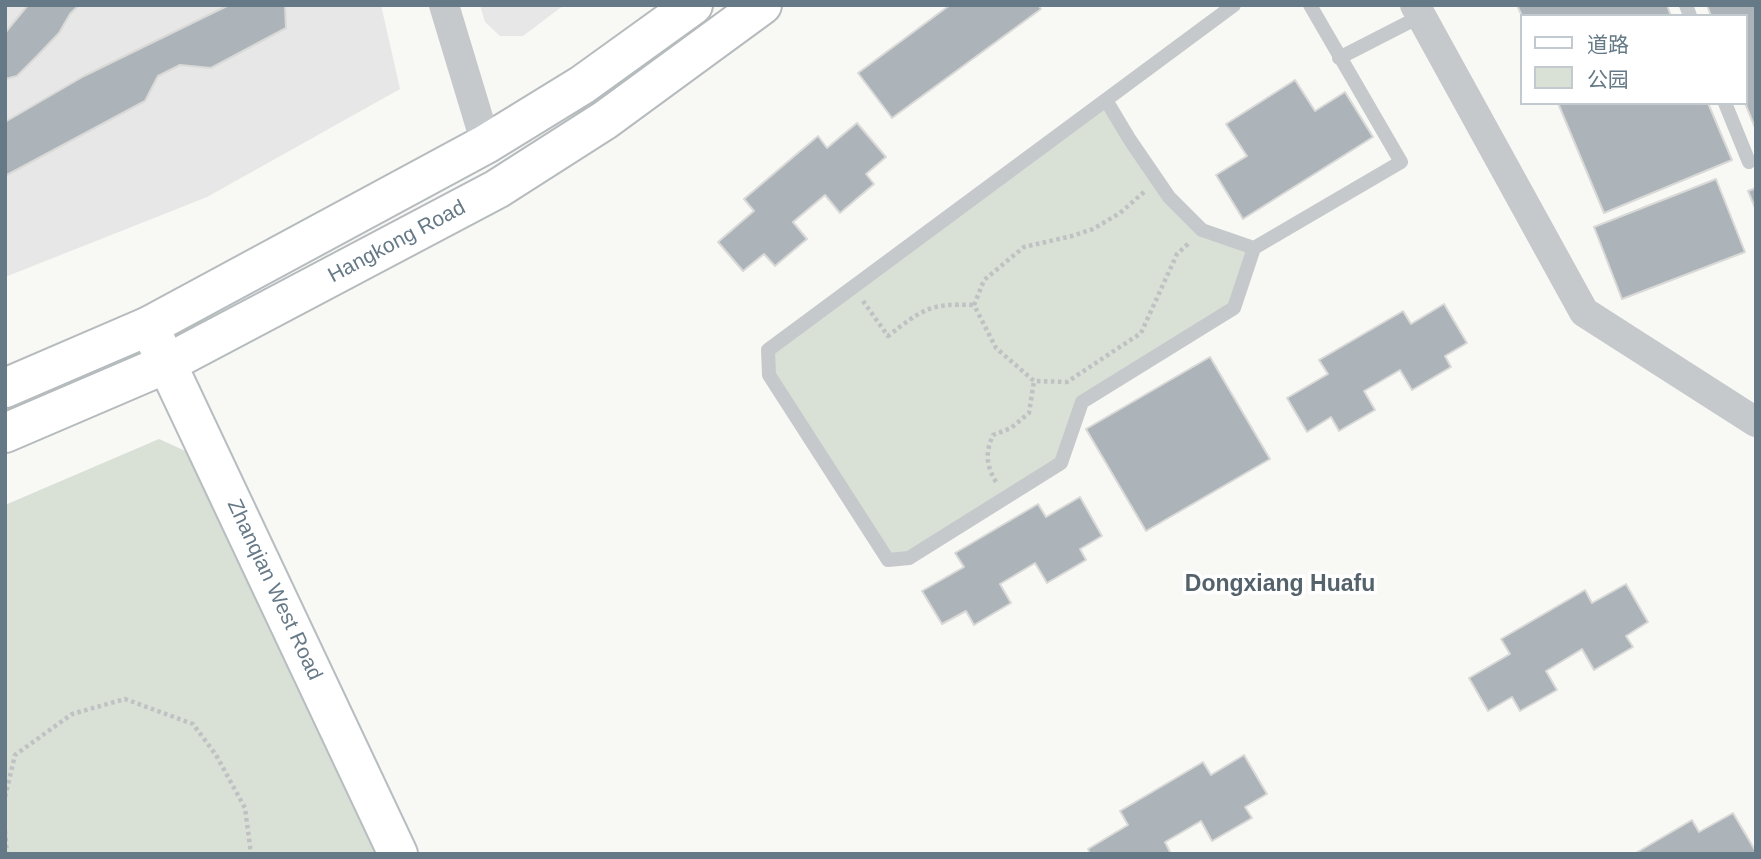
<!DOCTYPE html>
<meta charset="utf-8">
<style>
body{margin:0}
#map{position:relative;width:1761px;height:859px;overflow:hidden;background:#f8f8f5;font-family:Helvetica,"Noto Sans SC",sans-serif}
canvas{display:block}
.frame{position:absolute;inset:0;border:7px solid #667987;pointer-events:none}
.legend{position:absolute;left:1520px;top:14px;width:228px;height:91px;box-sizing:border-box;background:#fff;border:2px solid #c2c9cf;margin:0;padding:9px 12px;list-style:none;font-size:21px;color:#667987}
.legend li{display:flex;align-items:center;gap:14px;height:35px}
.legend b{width:35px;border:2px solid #c2c9cf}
</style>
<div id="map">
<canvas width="1761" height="859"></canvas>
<div class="frame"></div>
<ul class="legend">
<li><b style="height:9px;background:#fff"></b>道路</li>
<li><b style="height:19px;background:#d9e0d6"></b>公园</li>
</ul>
</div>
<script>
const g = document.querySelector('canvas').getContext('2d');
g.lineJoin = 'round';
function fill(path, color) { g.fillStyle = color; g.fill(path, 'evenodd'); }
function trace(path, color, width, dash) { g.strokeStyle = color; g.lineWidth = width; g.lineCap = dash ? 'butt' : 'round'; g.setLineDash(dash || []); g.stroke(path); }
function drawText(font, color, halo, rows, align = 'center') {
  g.font = font + ' Helvetica,sans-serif'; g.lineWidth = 7; g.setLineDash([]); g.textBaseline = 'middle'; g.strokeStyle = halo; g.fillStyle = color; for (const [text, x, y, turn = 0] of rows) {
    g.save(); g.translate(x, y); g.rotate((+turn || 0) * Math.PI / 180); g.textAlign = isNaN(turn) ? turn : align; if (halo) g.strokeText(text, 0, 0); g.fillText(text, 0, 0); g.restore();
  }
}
const built = new Path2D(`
 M5,5h376l19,84 -193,108 -202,80z
 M480,5h84l-41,31h-23l-15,-14z`);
const green = new Path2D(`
 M1106,100l24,40 72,90 52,18 -20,60 -152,94 -21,61 -152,95 -21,2 -119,-185 -1,-25z
 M159,439l35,16 186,399h-375v-349z`);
const building = new Path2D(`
 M28,5h51l-9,9 -11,19 -22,23 -20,20 -12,3v-46z
 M229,5h56l1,23 -75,40 -31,-3 -22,11 -13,25 -140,75v-54l79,-46z
 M950,5h88l3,4 -149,109 -34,-45z
 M1517,5h150l4,11h-149z
 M1707,5h49v125l-11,-27v-87h-34z
 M1295,80l20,31 30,-19 28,45 -130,82 -27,-44 31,-19 -21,-32z
 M1558,103h150l24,57 -128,53z
 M857,123l29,34 -20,17 8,10 -34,29 -15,-18 -32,27 14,17 -32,27 -11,-12 -21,17 -25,-29 36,-31 -10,-12 74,-63 9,12z
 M1716,179l29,73 -123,47 -28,-72z
 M1756,188v22l-8,-19z
 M1444,304l23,39 -22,13 6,11 -39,23 -12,-20 -36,21 11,19 -36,21 -8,-14 -24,15 -20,-34 41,-24 -9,-14 84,-49 8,13z
 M1210,357l60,102 -124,72 -60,-102z
 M1080,497l22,39 -22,13 6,11 -39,23 -12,-20 -35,21 11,19 -37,22 -8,-14 -24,13 -20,-33 42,-24 -9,-14 83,-49 8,13z
 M1626,584l22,38 -22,14 7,11 -39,23 -12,-21 -36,22 11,19 -37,21 -8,-14 -24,14 -19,-33 41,-24 -9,-15 84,-49 7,13z
 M1244,755l23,39 -22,13 7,11 -40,23 -11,-20 -36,21 6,12h-81l-2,-5 40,-24 -8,-14 83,-49 8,13z
 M1733,813l23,39 -4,2h-118l58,-34 7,12z`);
const path = new Path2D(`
 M1144,192l-24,21 -27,16 -21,7 -48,11 -40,33 -10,25 22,43 38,33 33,1 74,-49 36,-79 12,-11
 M863,301l25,35c35,-27 42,-33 86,-31
 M996,482c-10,-17 -11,-29 -3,-47l18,-7 18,-15 5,-32
 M5,797l10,-42 57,-41 53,-15 68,25 23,31 29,53 6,46
 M5,831l2,23`);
const lane = new Path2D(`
 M1234,5l-466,345 1,25 119,185 21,-2 152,-95 21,-61 152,-94 20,-60 147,-86 -91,-157
 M1686,5l4,11
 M1339,58l82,-42
 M1106,100l24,40 39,57 33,33 52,18
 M1725,103l24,59`);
const street = new Path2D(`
 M444,5l42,139
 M1415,5l169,307 172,110`);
const secondary = new Path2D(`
 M149,326l249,528`);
const primary = new Path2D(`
 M5,388l144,-62 337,-182 96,-59 111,-80
 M5,433l161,-69 331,-175 108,-69 157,-115`);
const streetNames = [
 ["Hangkong Road",397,242,-28],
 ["Zhanqian West Road",274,590,65]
];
const neighbourhoodNames = [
 ["Dongxiang Huafu",1280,585]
];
fill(built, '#e6e7e6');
fill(green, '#d9e0d6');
fill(building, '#acb4ba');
trace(building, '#d9d9d7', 2);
trace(secondary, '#b7bdc1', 42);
trace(primary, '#b6bbbe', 42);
trace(path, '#bfc1c3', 4.5, [3.5, 3.5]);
trace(lane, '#c5c9cc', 14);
trace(street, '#c5c9cc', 30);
trace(secondary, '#fff', 38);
trace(primary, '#fff', 38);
drawText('21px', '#667987', '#fff', streetNames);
drawText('bold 23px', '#54626b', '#fff', neighbourhoodNames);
</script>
